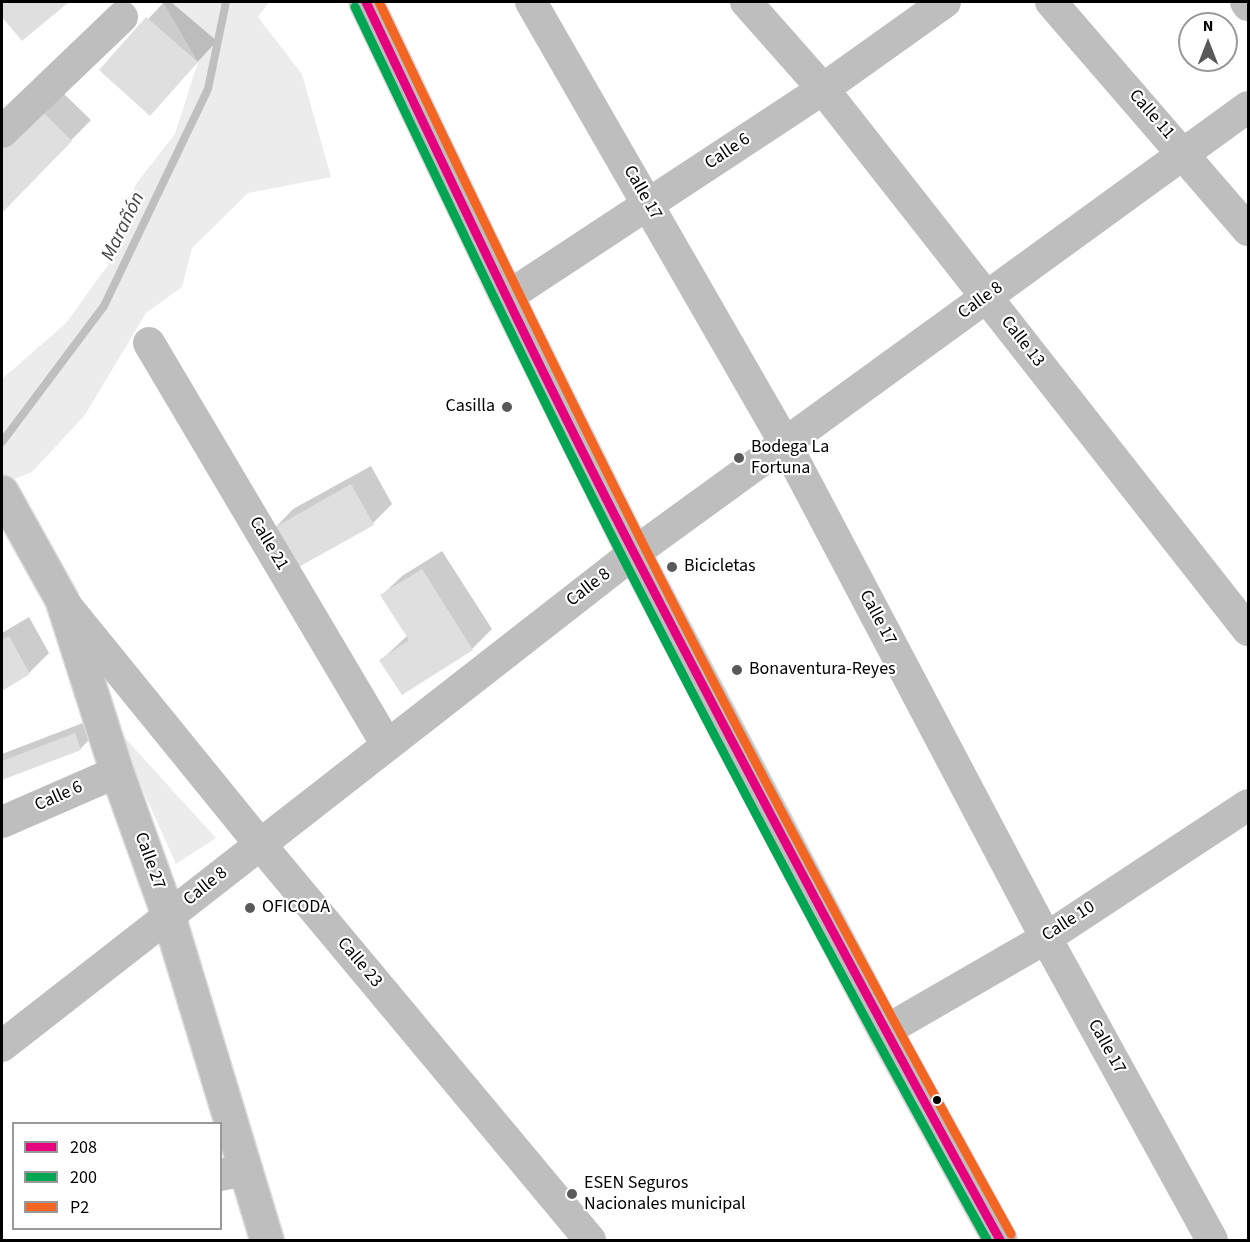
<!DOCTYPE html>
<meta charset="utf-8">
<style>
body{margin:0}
#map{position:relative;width:1250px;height:1242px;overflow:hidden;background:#fff;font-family:"Source Sans 3",sans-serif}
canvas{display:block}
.frame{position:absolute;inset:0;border:3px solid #000;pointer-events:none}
.legend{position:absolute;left:12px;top:1122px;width:210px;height:108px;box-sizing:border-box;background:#fff;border:2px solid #999;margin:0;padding:8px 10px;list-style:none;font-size:18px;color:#000}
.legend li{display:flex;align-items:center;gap:12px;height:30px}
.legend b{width:30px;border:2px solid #999}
.north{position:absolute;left:1178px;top:12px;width:60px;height:60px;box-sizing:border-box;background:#fff;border:2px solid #999;border-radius:50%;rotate:0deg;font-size:16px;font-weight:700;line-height:24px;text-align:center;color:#000}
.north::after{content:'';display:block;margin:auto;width:21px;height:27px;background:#595959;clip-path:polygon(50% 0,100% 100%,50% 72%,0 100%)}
</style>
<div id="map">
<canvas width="1250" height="1242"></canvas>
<div class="frame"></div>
<ul class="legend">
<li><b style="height:8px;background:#e5007d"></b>208</li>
<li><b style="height:8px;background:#00a651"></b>200</li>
<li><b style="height:8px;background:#f26522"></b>P2</li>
</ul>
<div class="north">N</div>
</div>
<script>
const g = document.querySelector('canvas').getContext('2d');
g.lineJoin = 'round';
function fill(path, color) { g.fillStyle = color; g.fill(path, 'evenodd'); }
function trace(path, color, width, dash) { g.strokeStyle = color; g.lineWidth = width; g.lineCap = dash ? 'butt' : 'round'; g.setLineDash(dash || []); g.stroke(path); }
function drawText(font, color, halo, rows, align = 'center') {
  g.font = font + ' "Source Sans 3",sans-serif'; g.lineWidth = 4.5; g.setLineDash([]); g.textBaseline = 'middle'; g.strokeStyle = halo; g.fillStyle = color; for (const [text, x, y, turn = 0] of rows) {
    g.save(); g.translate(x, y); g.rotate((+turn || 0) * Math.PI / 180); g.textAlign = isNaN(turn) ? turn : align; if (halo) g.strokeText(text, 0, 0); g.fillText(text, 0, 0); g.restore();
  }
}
const green = new Path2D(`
 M163,2h106l-11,15 44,57 29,103 -83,16 -56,55 -10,39 -36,26 -61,102 -53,57 -30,12v-105l64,-56 45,-62 25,-77 39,-50 23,-72z
 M114,726l102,112 -40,26z`);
const shadow = new Path2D(`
 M2,2h64l-44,37 -20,-24z
 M164,2h7l46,39 -67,72 -49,-43z
 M62,92l29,28 -89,91v-58z
 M371,466l21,38 -19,19 -99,6 19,-20z
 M442,551l50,78 -20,20 -69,44 -22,-33 27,-25 -26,-40 20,-19z
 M29,617l20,36 -20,20 -27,16v-56z
 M88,721l5,15 -13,13 -78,30v-25z`);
const stream = new Path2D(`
 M2,442l102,-136 104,-217 18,-87`);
const building = new Path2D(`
 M2,2h67l-47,39 -20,-24z
 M146,17l52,45 -48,54 -51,-46z
 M41,110l31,31 -70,72v-63z
 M351,484l23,41 -79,44 -23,-40z
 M422,569l51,81 -71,45 -23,-35 30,-20 -29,-45z
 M9,636l21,38 -28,17v-51z
 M75,733l6,17 -79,30v-19z`);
const minor = new Path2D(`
 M531,2l255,443 260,493 166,302
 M746,2l77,87 425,541
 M1051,2l197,228
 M1246,2l2,3
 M2,132l120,-115
 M507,297l316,-208 122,-87
 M149,343l238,402
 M64,603l195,240 331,397
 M2,822l115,-50
 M885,1031l161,-93 202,-133
 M2,1046l632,-493 614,-446
 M220,1175l26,-5`);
const major = new Path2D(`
 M366,2l141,295 127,256 251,478 115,209
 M2,492l60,108 55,172 52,145 98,323`);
const bus1 = new Path2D(`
 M366,2c88,185 175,371 269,553 119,230 240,458 365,685`);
const bus2 = new Path2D(`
 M355,7c88,184 175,369 268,551 117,230 239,457 364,682`);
const bus3 = new Path2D(`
 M379,2c87,182 174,364 265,544 117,232 241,461 367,688`);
const markers = [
 [507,407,6,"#595959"],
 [739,458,6,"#595959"],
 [672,567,6,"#595959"],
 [737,670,6,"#595959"],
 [250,908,6,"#595959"],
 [937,1100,5,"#000"],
 [572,1194,6,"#595959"]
];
const streetNames = [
 ["Calle 11",1151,115,49],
 ["Calle 6",728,152,-34],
 ["Calle 17",642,193,60],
 ["Calle 8",981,301,-36],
 ["Calle 13",1022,342,52],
 ["Calle 21",268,544,59],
 ["Calle 8",589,588,-38],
 ["Calle 17",877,618,62],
 ["Calle 6",59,797,-24],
 ["Calle 27",149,861,70],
 ["Calle 8",206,887,-39],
 ["Calle 10",1069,922,-33],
 ["Calle 23",359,963,50],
 ["Calle 17",1106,1047,61]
];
const poiNames = [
 ["Casilla",495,407,"right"],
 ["Bodega La",751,448],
 ["Fortuna",751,469],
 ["Bicicletas",684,567],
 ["Bonaventura-Reyes",749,670],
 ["OFICODA",262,908],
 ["ESEN Seguros",584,1184],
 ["Nacionales municipal",584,1205]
];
const waterNames = [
 ["Marañón",124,227,-64]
];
fill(green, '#ececec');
fill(shadow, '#0003');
trace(stream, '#bfbfbf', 8);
fill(building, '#dfdfdf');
trace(major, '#dbdbdb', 36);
trace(minor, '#bebebe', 32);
trace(major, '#bebebe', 33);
trace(bus1, '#e5007d', 9);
trace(bus2, '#00a651', 9);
trace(bus3, '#f26522', 9);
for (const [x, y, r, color] of markers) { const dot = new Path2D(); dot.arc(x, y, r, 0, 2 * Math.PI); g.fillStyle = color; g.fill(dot); trace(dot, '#fff', 2); }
drawText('18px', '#000', '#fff', streetNames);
drawText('18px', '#000', '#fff', poiNames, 'left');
drawText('italic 20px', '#444', '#fff', waterNames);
</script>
